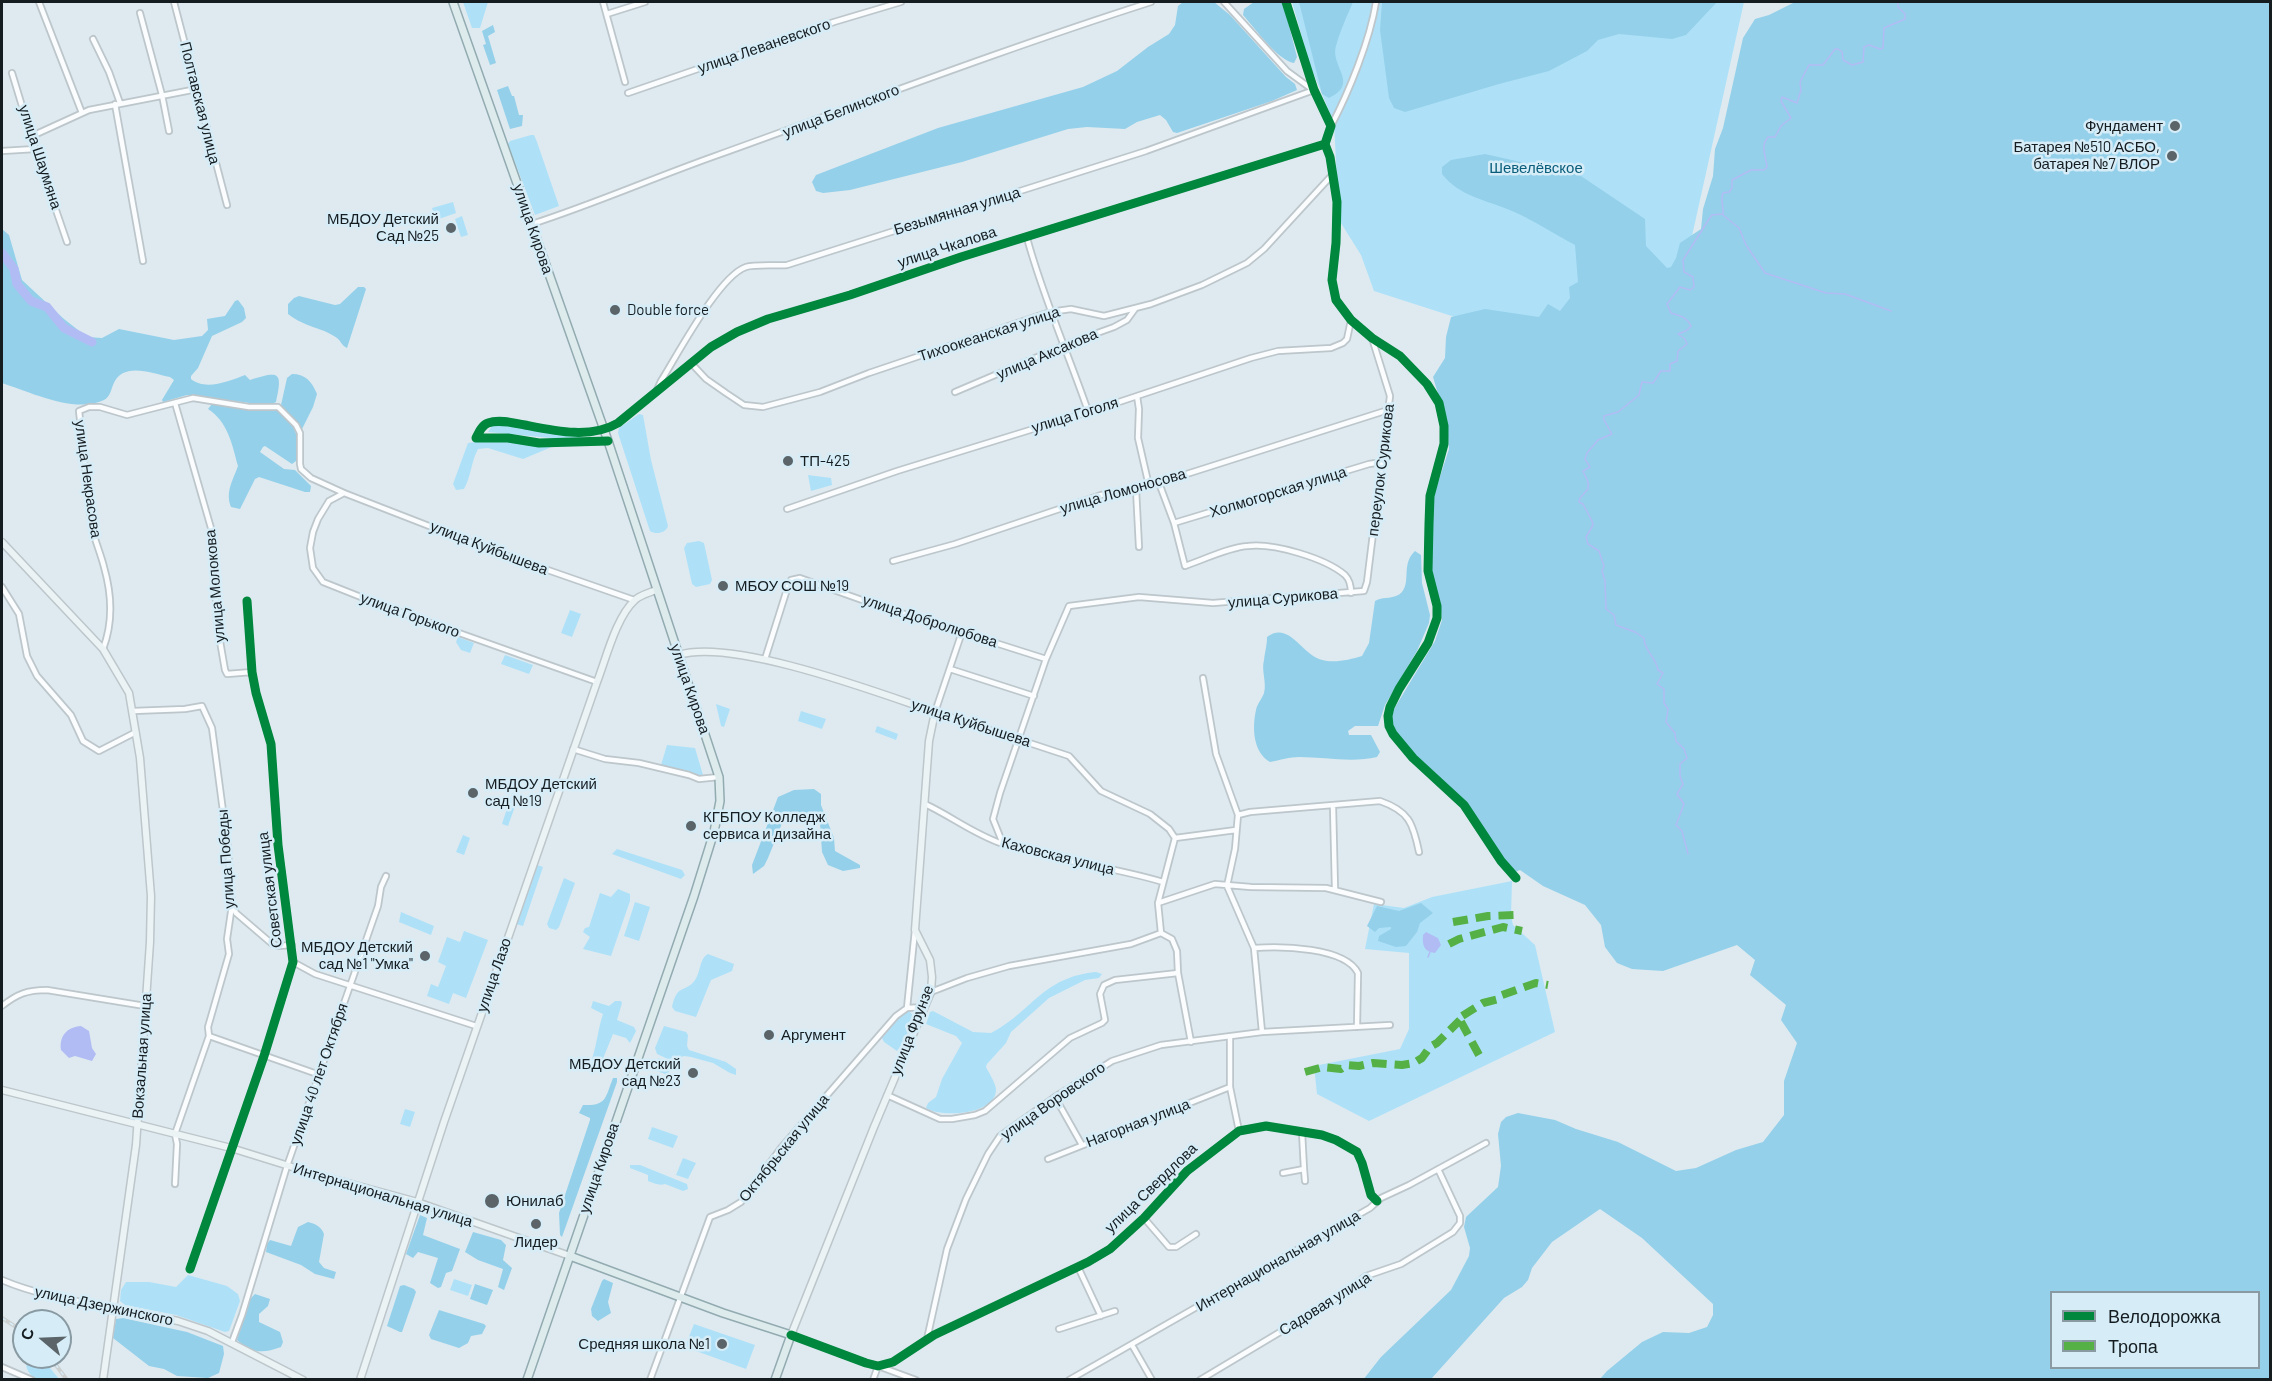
<!DOCTYPE html>
<meta charset="utf-8">
<style>
body{margin:0}
#map{position:relative;width:2272px;height:1381px;overflow:hidden;background:#deeaf0;font-family:Barlow,sans-serif}
canvas{display:block}
.frame{position:absolute;inset:0;border:3px solid #151d21;pointer-events:none}
.legend{position:absolute;left:2050px;top:1291px;width:210px;height:78px;box-sizing:border-box;background:#d6edf8;border:2px solid #899aa2;margin:0;padding:8px 10px;list-style:none;font-size:18px;color:#151d21}
.legend li{display:flex;align-items:center;gap:12px;height:30px}
.legend b{width:30px;border:2px solid #899aa2}
.north{position:absolute;left:12px;top:1309px;width:60px;height:60px;box-sizing:border-box;background:#d6edf8;border:2px solid #899aa2;border-radius:50%;rotate:289deg;font-size:16px;font-weight:700;line-height:24px;text-align:center;color:#151d21}
.north::after{content:'';display:block;margin:auto;width:21px;height:27px;background:#5b6569;clip-path:polygon(50% 0,100% 100%,50% 72%,0 100%)}
</style>
<div id="map">
<canvas width="2272" height="1381"></canvas>
<div class="frame"></div>
<ul class="legend">
<li><b style="height:8px;background:#00873e"></b>Велодорожка</li>
<li><b style="height:8px;background:#55b145"></b>Тропа</li>
</ul>
<div class="north">С</div>
</div>
<script>
const g = document.querySelector('canvas').getContext('2d');
g.lineJoin = 'round';
function fill(path, color) { g.fillStyle = color; g.fill(path, 'evenodd'); }
function trace(path, color, width, dash) { g.strokeStyle = color; g.lineWidth = width; g.lineCap = dash ? 'butt' : 'round'; g.setLineDash(dash || []); g.stroke(path); }
function drawText(font, color, halo, rows, align = 'center') {
  g.font = font + ' Barlow,sans-serif'; g.lineWidth = 5; g.setLineDash([]); g.textBaseline = 'middle'; g.strokeStyle = halo; g.fillStyle = color; for (const [text, x, y, turn = 0] of rows) {
    g.save(); g.translate(x, y); g.rotate((+turn || 0) * Math.PI / 180); g.textAlign = isNaN(turn) ? turn : align; if (halo) g.strokeText(text, 0, 0); g.fillText(text, 0, 0); g.restore();
  }
}
const green = new Path2D(`
 M463,2h25l-8,26h-8z
 M1292,2h452l-52,234 -95,163 -108,-71 -115,-37 -13,-36 -22,-35 -5,-97 -24,-58z
 M531,135h3l3,7 22,64 -24,9 -27,-71 2,-3z
 M453,202l3,11 -20,7 -4,-12z
 M462,216l6,19 -7,2 -6,-18z
 M639,414l4,1 8,45 17,66c-2,7 -12,9 -18,5l-32,-98 1,-5z
 M507,425l73,10 3,2 -4,3h-7l-84,-8 4,-6z
 M495,439l59,7 -31,13 -35,-11 -10,1c-7,13 -7,28 -14,40l-8,1 -3,-6 15,-41z
 M808,475l23,3 1,7 -21,6z
 M699,541l5,2 8,37 -2,4 -14,3 -4,-3 -8,-36 3,-5z
 M570,610l11,4 -9,23 -11,-4z
 M458,637l16,6 -4,10 -9,-3 -5,-8z
 M505,655l28,10 -4,9 -28,-10z
 M716,704l14,5 -6,18 -3,-1z
 M801,711l25,8 -4,10 -24,-8z
 M877,726l21,8 -2,6 -21,-8z
 M667,745l28,3 8,27h-6l-36,-10z
 M512,793l7,2 -11,31 -6,-2z
 M463,835l7,3 -6,17 -8,-3z
 M617,849l65,21 3,5 -4,4 -69,-25z
 M537,865l6,2 -20,59 -7,-2z
 M564,878l11,5 -16,44 -3,3 -7,-2 -2,-4z
 M1512,881l-1,35 2,9 22,20 20,87 -186,89 -52,-27 -3,-28 86,-17 9,-20v-76l-44,-4 9,-45 30,4 28,-11z
 M618,889l12,5v7l-19,55 -28,-7 7,-12 -7,-5 2,-4 4,-1 11,-34 11,4z
 M635,902l15,5 -11,34 -15,-5z
 M401,912l33,14 -3,9 -32,-13z
 M464,931l24,9 -22,58 -13,-5 -4,11 -22,-8 4,-12 7,3 8,-21 -8,-4 9,-25 13,5z
 M708,954l26,10 -2,7 -21,9 -15,37 -21,-6 -3,-4c5,-24 14,-14 23,-27 6,-8 4,-21 13,-26z
 M1096,972l6,2 -3,4 -14,2 -36,18 -38,34 -5,11 -19,21 -1,3c3,6 9,15 10,22 1,26 -55,29 -70,19l2,-5 8,-6 6,-18 20,-36 -6,-7 -30,-12 4,-12 3,-1 40,21 18,1c41,-21 51,-56 105,-61z
 M593,1001l16,5 6,-5h6l1,2 -5,17 17,7 2,4 -6,12 -4,-5 -13,-4 -11,27 -4,3 -6,-3v-2c5,-16 6,-30 11,-45l-12,-6z
 M905,1011l5,1 5,6 -12,25 -6,8 -13,-9 -2,-4z
 M664,1026l22,6 2,3 -1,11 2,4 37,12 10,7v6l-6,-2 -17,-10 -22,-6 -7,-1 -12,5 -15,-7 -2,-6z
 M658,1058l14,5 -4,12 -14,-5z
 M405,1109l10,3 -5,15 -10,-3z
 M652,1127l26,9 -5,12 -25,-9z
 M683,1158l13,5 -8,16 -12,-4z
 M630,1165h10l47,19 1,5 -5,2 -18,-7c-6,2 -11,-1 -17,-3v-6l-18,-7z
 M188,1275l39,11 11,8 2,7 -11,30 -4,1 -49,-17 -51,-10 -5,-4 1,-11 5,-8h23l27,5z
 M454,1279l18,6 -4,11 -18,-6z
 M694,1324l61,21 -9,24 -61,-22z
 M28,1357h13l18,22h-25c-6,-8 -10,-11 -6,-22z`);
const forest = new Path2D(`
 M1183,2h31l16,13 56,62 9,7 2,6 -25,11 -95,32 -4,-1 -7,-12 -6,-5 -23,7 -12,7 -38,-2 -19,2 -106,33 -112,28 -27,3 -7,-2 -4,-9 4,-7 122,-47 145,-41 34,-16 31,-24 21,-13 6,-9 3,-19z
 M1254,2h29l14,55 -3,6c-16,-2 -40,-36 -51,-48l1,-6z
 M1299,2h54c-6,14 -13,29 -17,44 -6,21 24,37 -7,52l-7,-4z
 M1382,2h335l-31,33 -14,4 -53,-5 -21,6 -11,11 -38,20 -50,13 -94,28 -11,-4 -5,-10 -9,-68z
 M1795,2h475v1377h-670l7,-8 35,-29 21,-10 26,1 18,-6 6,-12v-11l-71,-66 -42,-29 -48,33 -20,26 -4,12 -6,7 -18,11 -73,81 -68,1 18,-23 70,-67 18,-34 1,-8 -6,-21 2,-10 32,-30 3,-21 -3,-32 3,-12 5,-5 12,-4 37,7 21,9 42,13 58,29 20,-3 40,-18 27,-8 21,-27v-34l13,-38 -16,-23 5,-15 -36,-30 5,-15 -18,-15 -74,26 -31,-2 -15,-6 -12,-16 -4,-22 -16,-20 -42,-19 -23,-16 -7,3c-17,-21 -27,-45 -44,-66 -17,-20 -74,-58 -77,-84 -1,-5 1,-10 2,-14l41,-68 7,-21 -2,-17 -8,-30v-49l2,-29 15,-46 -2,-25 -14,-47 12,-19 1,-21 5,-20 34,-8 54,8 9,-13 12,7 10,-13 -1,-11 9,-5 -3,-37c-21,-11 -42,-25 -63,-34 -25,-11 -52,-14 -70,-37v-7l9,-7 34,-6 62,14 28,4 70,47 1,27 21,22 4,-1 5,-9 4,-15 21,-14 2,-20 10,-33 2,-27 8,-21 20,-90 12,-19 14,-4zM2052,1292h206v76h-206z
 M493,25l2,7 -7,4 8,27 -6,2 -7,-20 3,-1 -4,-13z
 M508,86l4,10h2l5,19h4l-1,11 -12,3 -13,-39z
 M2,229l7,6 13,45 42,39 23,18 15,1 17,-9 55,11 28,-4 6,-6 -1,-11 18,-3 10,-15 3,-1 6,8 2,10 -4,4 -30,14 -14,32 -7,8v3c14,12 39,2 54,-4l5,5c29,-9 33,-9 26,22l-4,2 -22,-1 -63,-8 -24,7 -1,-2 12,-20 -4,-3c-19,-4 -48,-16 -57,8 -2,5 -3,12 -9,15 -29,14 -74,-8 -102,-17z
 M358,287h6l2,2 -19,59c-5,-2 -6,-7 -10,-10 -13,-10 -33,-11 -49,-24v-10l6,-6 5,-2 36,9 5,-1z
 M292,374c14,0 20,8 25,20l-4,13 -12,24 -6,-11 -14,-15 6,-27z
 M212,404l38,6h29c19,20 20,24 17,51l-4,3 -27,-18 -2,1 -3,5 24,17 11,1 16,16 -1,6h-5l-46,-15 -4,2 -15,30 -9,-2c-6,-15 2,-27 7,-41 -6,-22 -10,-44 -30,-57z
 M1415,551l6,4 1,28 8,32 -1,8 -12,28 -32,54 -7,21h-23l-7,5 1,4h22l9,17 -3,5c-25,6 -53,0 -78,0 -9,0 -19,3 -29,5 -17,-10 -18,-34 -14,-52 1,-6 6,-11 8,-17 3,-11 -3,-22 0,-33 1,-9 3,-14 3,-23 21,-16 34,15 52,22 13,5 30,1 43,-3l7,-13 6,-42c8,-5 20,-1 27,-9 9,-11 -1,-28 13,-41z
 M814,789l7,5v11l13,33 1,13 25,14v3l-17,3 -15,-6 -6,-13 -2,-29 -7,-7 -22,-4 -6,4 -17,42 -4,8 -11,8 -1,-9 26,-68 16,-7z
 M1421,903l12,10 -13,10 -3,9 -11,14 -10,1 -18,-6 1,-5 12,-7v-2l-12,1 -4,4 -8,-6 10,-20 22,5z
 M613,1078h4v4l-55,155 -2,-2 -1,-22 31,-93v-2l-11,-5 4,-8c24,1 22,-7 30,-27z
 M420,1215l7,3 -4,17 37,14 -8,22 -6,2 -5,14 -3,1 -8,-5 8,-25 -20,-6 -5,6 -7,-4z
 M308,1222c7,2 13,4 16,12l-5,28 5,6 12,4 -2,7 -19,-5 -14,-9 -35,-13 1,-8 3,-4 21,6 7,-19z
 M473,1232l28,8 5,5 -3,15 9,8 -8,22 -6,-3 5,-18 -25,-9 -13,-8z
 M604,1279l9,4 -5,19 3,11 -13,8 -6,-5 -1,-7 11,-28z
 M475,1284l18,6 -6,15 -17,-6z
 M404,1285l10,4 2,3 -14,40h-2l-13,-6 13,-40z
 M255,1294l15,5 -2,7 -9,8v8l21,10 3,10 -2,5c-19,7 -29,6 -44,-7l13,-41z
 M439,1310l45,14 2,2 -4,8 -11,2 -3,7 -9,5 -28,-9 -2,-4z
 M123,1318l64,14 36,14 1,8 -5,19 -11,5 -31,-2 -13,-7 -15,-3 -36,-28 3,-19z`);
const water = new Path2D(`
 M1426,932l12,6 3,7 -6,8c-11,-1 -13,-8 -12,-18z
 M81,1026l8,5 3,17 4,6 -4,7 -17,-5 -6,2 -8,-8c-2,-14 6,-23 20,-24z`);
const stream = new Path2D(`
 M1723,215l16,13 7,17 19,28 61,20 19,1 46,17
 M1688,854l-6,-23 -6,-6 8,-21 -7,-10 6,-10 -3,-8v-12l7,-6 -3,-9 -8,-8 -1,-8 -9,-11 2,-13 -4,-6v-14l-7,-5 6,-11 -5,-3c-2,-13 -14,-19 -14,-32l-9,-6 -19,-7 -2,-10 -8,-6 -1,-28 -3,-10 2,-5 -5,-15 -11,-7 -2,-7 7,-12 -1,-4 -9,-17 -4,-2 1,-4 8,-9v-7l-5,-11 7,-4 -5,-8 2,-6 11,-13 14,-6 -8,-14v-4l14,-4 21,-17 3,-13 11,1 8,-12h9v-7l7,-3 1,-10 9,-7 -2,-5 -7,-5 8,-3 5,-5c-5,-10 -12,-10 -20,-13l-4,-9 13,-17 10,3 4,-3 -1,-10 -9,-5 -1,-12 26,-41 3,-4 11,-1c1,-8 -3,-12 0,-21l6,-1 3,-4v-8l19,-10h13l3,-3c-1,-11 -7,-20 1,-30h7l6,-11 10,-8 -10,-17 1,-4 15,6 4,-13 -1,-8 9,-17h14l12,-16h3l4,3 1,8 9,5 11,-3 1,-15 5,-2 11,4 3,-1 1,-20 21,-9v-5l-7,-7v-5
 M1428,957l2,-5`);
const river = new Path2D(`
 M2,253l12,16 3,15 14,17 16,6 17,21 28,14`);
const minor = new Path2D(`
 M39,2l43,111
 M174,2l53,203
 M603,2l22,80
 M1224,2l63,69 26,19
 M1286,2l28,88 17,36 -6,18 5,13 7,45 -1,41 -4,37 4,20 15,20 21,18 28,18 27,28 12,19 5,23v18l-14,52 -1,28 -1,47 9,35v12l-9,25 -29,46 -9,18 -2,9 1,10 4,8 20,24 51,47 37,56 15,17
 M140,13l22,82 7,36
 M607,14l38,-12
 M93,39l16,33 11,31
 M12,73l23,76 32,93
 M628,93l206,-71 67,-20
 M115,104l28,157
 M1331,126c18,-34 39,-86 45,-124
 M32,136l57,-26 108,-21
 M2,151l33,-2
 M532,224c62,-20 121,-46 183,-68 145,-52 289,-107 436,-154
 M1027,238c16,59 41,115 61,173
 M691,363l15,16 20,14 18,12 19,2 57,-15 49,-19 181,-61 21,-3 33,7 47,-12 51,-19 45,-22 17,-14 69,-75
 M656,392l5,-11c17,-27 58,-105 85,-114 9,-3 30,-1 41,-2l359,-114 168,-61
 M955,392l120,-51 39,-14 13,-7 8,-11
 M1137,396l2,13 -1,29 11,48
 M175,403l38,132 4,89 8,46 2,4 25,-2
 M608,441l-69,2 -31,-5h-32c3,-6 6,-13 12,-15 11,-4 26,0 37,2 30,6 66,14 93,-2l93,-76 26,-15 31,-13 82,-24 111,-38 364,-113
 M1159,483l15,40 11,43c18,-6 44,-19 63,-20 26,-3 77,12 97,29 5,5 6,11 6,18
 M1136,489l3,58
 M344,493l-15,8 -11,18 -5,13 -3,16 3,20 10,14 63,25 211,75
 M787,509l110,-38 201,-62 153,-51 27,-7 53,-3 12,-5 4,-4 4,-19
 M1174,523l195,-59 14,-2
 M893,561l62,-17 146,-49 48,-9 239,-76
 M2,587l17,27 8,42 10,20 34,39 12,26 16,10 37,-19
 M962,632l-27,80 134,44 32,35 49,23 19,15 6,9 61,-8
 M103,649c10,-26 9,-54 1,-82 -3,-12 -8,-24 -11,-35 -7,-40 -9,-81 -14,-121l10,-4h11l27,8 66,-17 56,9h29l18,18 4,8v31l1,5 10,9 33,15 152,59 138,48
 M765,659l24,-76 2,-3 9,-2 76,27 170,54
 M950,669l84,27
 M1203,678l13,76 22,61 -3,34 -8,37 27,62 8,84
 M133,711l52,-2 17,-3 10,22 16,121 4,56 -5,34 2,15 -21,73 1,9 -34,98 2,10 -2,40
 M573,749l32,10 34,4 50,12 10,4 20,-2
 M925,804c26,12 50,31 78,40 52,17 107,22 160,38
 M1333,806l2,83
 M1238,815l12,-3 130,-11c29,10 33,22 39,51
 M1003,844l-10,-25 7,-26 46,-134 23,-53 70,-9 74,6 151,-12 3,-9 23,-186 -18,-58
 M1158,903l57,-19 36,3 75,1 55,14
 M233,906l3,7 35,30 7,3 14,-1
 M1161,933l11,6 5,12 1,22 13,69
 M1161,933l-3,-30 17,-65
 M1254,948c27,-2 91,-1 104,25l-1,54
 M293,962l22,12 161,52
 M931,992l36,-14 42,-12 122,-22 30,-11
 M2,1006c15,-12 25,-16 45,-16l98,16
 M907,1008l8,-78
 M209,1036l111,39
 M1230,1038v49l9,44
 M887,1095l53,24h12l23,-4 10,-4 85,-73 32,-15 3,-3 -5,-26 4,-9 11,-5 63,-7
 M1055,1097l27,48
 M1048,1159l182,-72
 M1304,1169l1,12
 M1283,1173l21,-4 -2,-37
 M1144,1218l25,29h7l20,-13
 M1078,1267l23,49
 M190,1269l74,-213 29,-94 -15,-117 -7,-101 -15,-51 -4,-21 -5,-71
 M1059,1329l56,-18
 M791,1335l75,28 12,3 15,-4 41,-27 154,-73 22,-13 34,-31 43,-47 52,-40 27,-5 56,9 14,5 21,12 5,11 9,32 6,6
 M927,1339l20,-90 19,-50 22,-45 12,-18 55,-39 57,-36 49,-16 101,-13 128,-7
 M232,1342l10,-27 45,-149 91,-260 3,-19 5,-11
 M1132,1345l20,35
 M2,1367l30,13
 M650,1380l60,-163 18,-7 13,-8 40,-54 115,-132 11,-8 17,-1
 M873,1380l5,-14 38,14
 M1069,1380l301,-172 11,-10 28,-13 77,-42
 M1200,1380l142,-85 24,-19 35,-12 52,-32 7,-9v-7l-22,-47`);
const tertiary = new Path2D(`
 M2,1280c35,15 74,21 112,28`);
const secondary = new Path2D(`
 M2,542l101,107 26,44 11,65 11,138 -1,46 -14,203 -33,235
 M679,655c54,-17 200,38 256,57l-6,29 -14,189 15,30 2,17 -1,15 -57,135 -83,208
 M2,1090l229,58 87,27 99,27 153,54
 M114,1308l64,13 30,10 95,49
 M360,1380l84,-258 153,-440c9,-23 19,-65 38,-82 5,-5 14,-7 21,-10`);
const primary = new Path2D(`
 M453,2l155,439 111,336 1,24 -6,31 -20,64 -167,484
 M570,1256l153,57 68,22 -16,45`);
const rail = new Path2D(`
 M2,1318l22,14
 M50,1357l17,23`);
const quiet = new Path2D(`
 M1453,922l35,-6 28,-1
 M1449,944l10,-5 44,-12 19,4
 M1479,1055l-20,-37 24,-15 16,-4 3,-4 34,-12 12,2
 M1305,1072l18,-5 18,2 6,-4 12,1 14,-3 29,2 12,-2 8,-5 8,-11 7,-4 23,-23`);
const cycleway = new Path2D(`
 M1286,2l28,88 17,36 -6,18 5,13 7,45 -1,41 -4,37 4,20 15,20 21,18 28,18 27,28 12,19 5,23v18l-14,52 -1,28 -1,47 9,35v12l-9,25 -29,46 -9,18 -2,9 1,10 4,8 20,24 51,47 37,56 15,17
 M608,441l-69,2 -31,-5h-32c3,-6 6,-13 12,-15 11,-4 26,0 37,2 30,6 66,14 93,-2l93,-76 26,-15 31,-13 82,-24 111,-38 364,-113
 M190,1269l74,-213 29,-94 -15,-117 -7,-101 -15,-51 -4,-21 -5,-71
 M791,1335l75,28 12,3 15,-4 41,-27 154,-73 22,-13 34,-31 43,-47 52,-40 27,-5 56,9 14,5 21,12 5,11 9,32 6,6`);
const markers = [
 [2175,126,6,"#5b6569"],
 [2172,156,6,"#5b6569"],
 [451,228,6,"#5b6569"],
 [615,310,6,"#5b6569"],
 [788,461,6,"#5b6569"],
 [723,586,6,"#5b6569"],
 [473,793,6,"#5b6569"],
 [691,826,6,"#5b6569"],
 [425,956,6,"#5b6569"],
 [769,1035,6,"#5b6569"],
 [693,1073,6,"#5b6569"],
 [492,1201,8,"#5b6569"],
 [536,1224,6,"#5b6569"],
 [722,1344,6,"#5b6569"]
];
const streetNames = [
 ["улица Леваневского",764,46,-19],
 ["Полтавская улица",200,103,76],
 ["улица Белинского",841,111,-21],
 ["улица Шаумяна",40,157,72],
 ["Безымянная улица",957,211,-17],
 ["улица Кирова",533,229,71],
 ["улица Чкалова",947,247,-18],
 ["Тихоокеанская улица",989,334,-18],
 ["улица Аксакова",1047,354,-23],
 ["улица Гоголя",1075,415,-17],
 ["переулок Сурикова",1381,470,-83],
 ["улица Некрасова",88,479,82],
 ["улица Ломоносова",1123,491,-16],
 ["Холмогорская улица",1278,492,-17],
 ["улица Куйбышева",489,548,21],
 ["улица Молокова",215,586,-95],
 ["улица Сурикова",1283,598,-5],
 ["улица Горького",410,615,20],
 ["улица Добролюбова",930,621,18],
 ["улица Кирова",690,689,71],
 ["улица Куйбышева",971,723,18],
 ["Каховская улица",1058,856,14],
 ["улица Победы",226,859,-94],
 ["Советская улица",270,890,-97],
 ["улица Лазо",494,975,-71],
 ["улица Фрунзе",912,1030,-69],
 ["Вокзальная улица",142,1056,-86],
 ["улица 40 лет Октября",319,1074,-71],
 ["улица Воровского",1053,1101,-35],
 ["Нагорная улица",1138,1123,-21],
 ["Октябрьская улица",784,1148,-51],
 ["улица Кирова",599,1168,-71],
 ["улица Свердлова",1151,1188,-44],
 ["Интернациональная улица",383,1195,17],
 ["Интернациональная улица",1278,1261,-30],
 ["Садовая улица",1325,1304,-32],
 ["улица Дзержинского",104,1306,12]
];
const poiNames = [
 ["Фундамент",2163,126,"right"],
 ["Батарея №510 АСБО,",2160,147,"right"],
 ["батарея №7 ВЛОР",2160,164,"right"],
 ["МБДОУ Детский",439,219,"right"],
 ["Сад №25",439,236,"right"],
 ["Double force",627,310],
 ["ТП-425",800,461],
 ["МБОУ СОШ №19",735,586],
 ["МБДОУ Детский",485,784],
 ["сад №19",485,801],
 ["КГБПОУ Колледж",703,817],
 ["сервиса и дизайна",703,834],
 ["МБДОУ Детский",413,947,"right"],
 ["сад №1 \"Умка\"",413,964,"right"],
 ["Аргумент",781,1035],
 ["МБДОУ Детский",681,1064,"right"],
 ["сад №23",681,1081,"right"],
 ["Юнилаб",506,1201],
 ["Лидер",536,1242,"center"],
 ["Средняя школа №1",710,1344,"right"]
];
const parkNames = [
 ["Шевелёвское",1536,168]
];
fill(green, '#aee1f8');
fill(forest, '#94d0ea');
fill(water, '#b2bcf4');
trace(stream, '#b2bcf4', 1.5);
trace(river, '#b2bcf4', 9);
trace(minor, '#bcc6cb', 8);
trace(tertiary, '#bcc6cb', 8);
trace(secondary, '#bcc6cb', 9);
trace(primary, '#92abb0', 10);
trace(minor, '#fafcfd', 4.5);
trace(tertiary, '#fafcfd', 5);
trace(secondary, '#ecf3f4', 6);
trace(primary, '#deebed', 7);
trace(rail, '#ccd0d1', 4);
trace(rail, '#d6edf8', 1.5, [4.5]);
trace(quiet, '#55b145', 8, [15, 8]);
trace(cycleway, '#00873e', 9);
for (const [x, y, r, color] of markers) { const dot = new Path2D(); dot.arc(x, y, r, 0, 2 * Math.PI); g.fillStyle = color; g.fill(dot); trace(dot, '#d6edf8', 2); }
drawText('15px', '#151d21', '#d6edf8', streetNames);
drawText('15px', '#151d21', '#d6edf8', poiNames, 'left');
drawText('15px', '#0a5d7a', '#d6edf8', parkNames);
</script>
